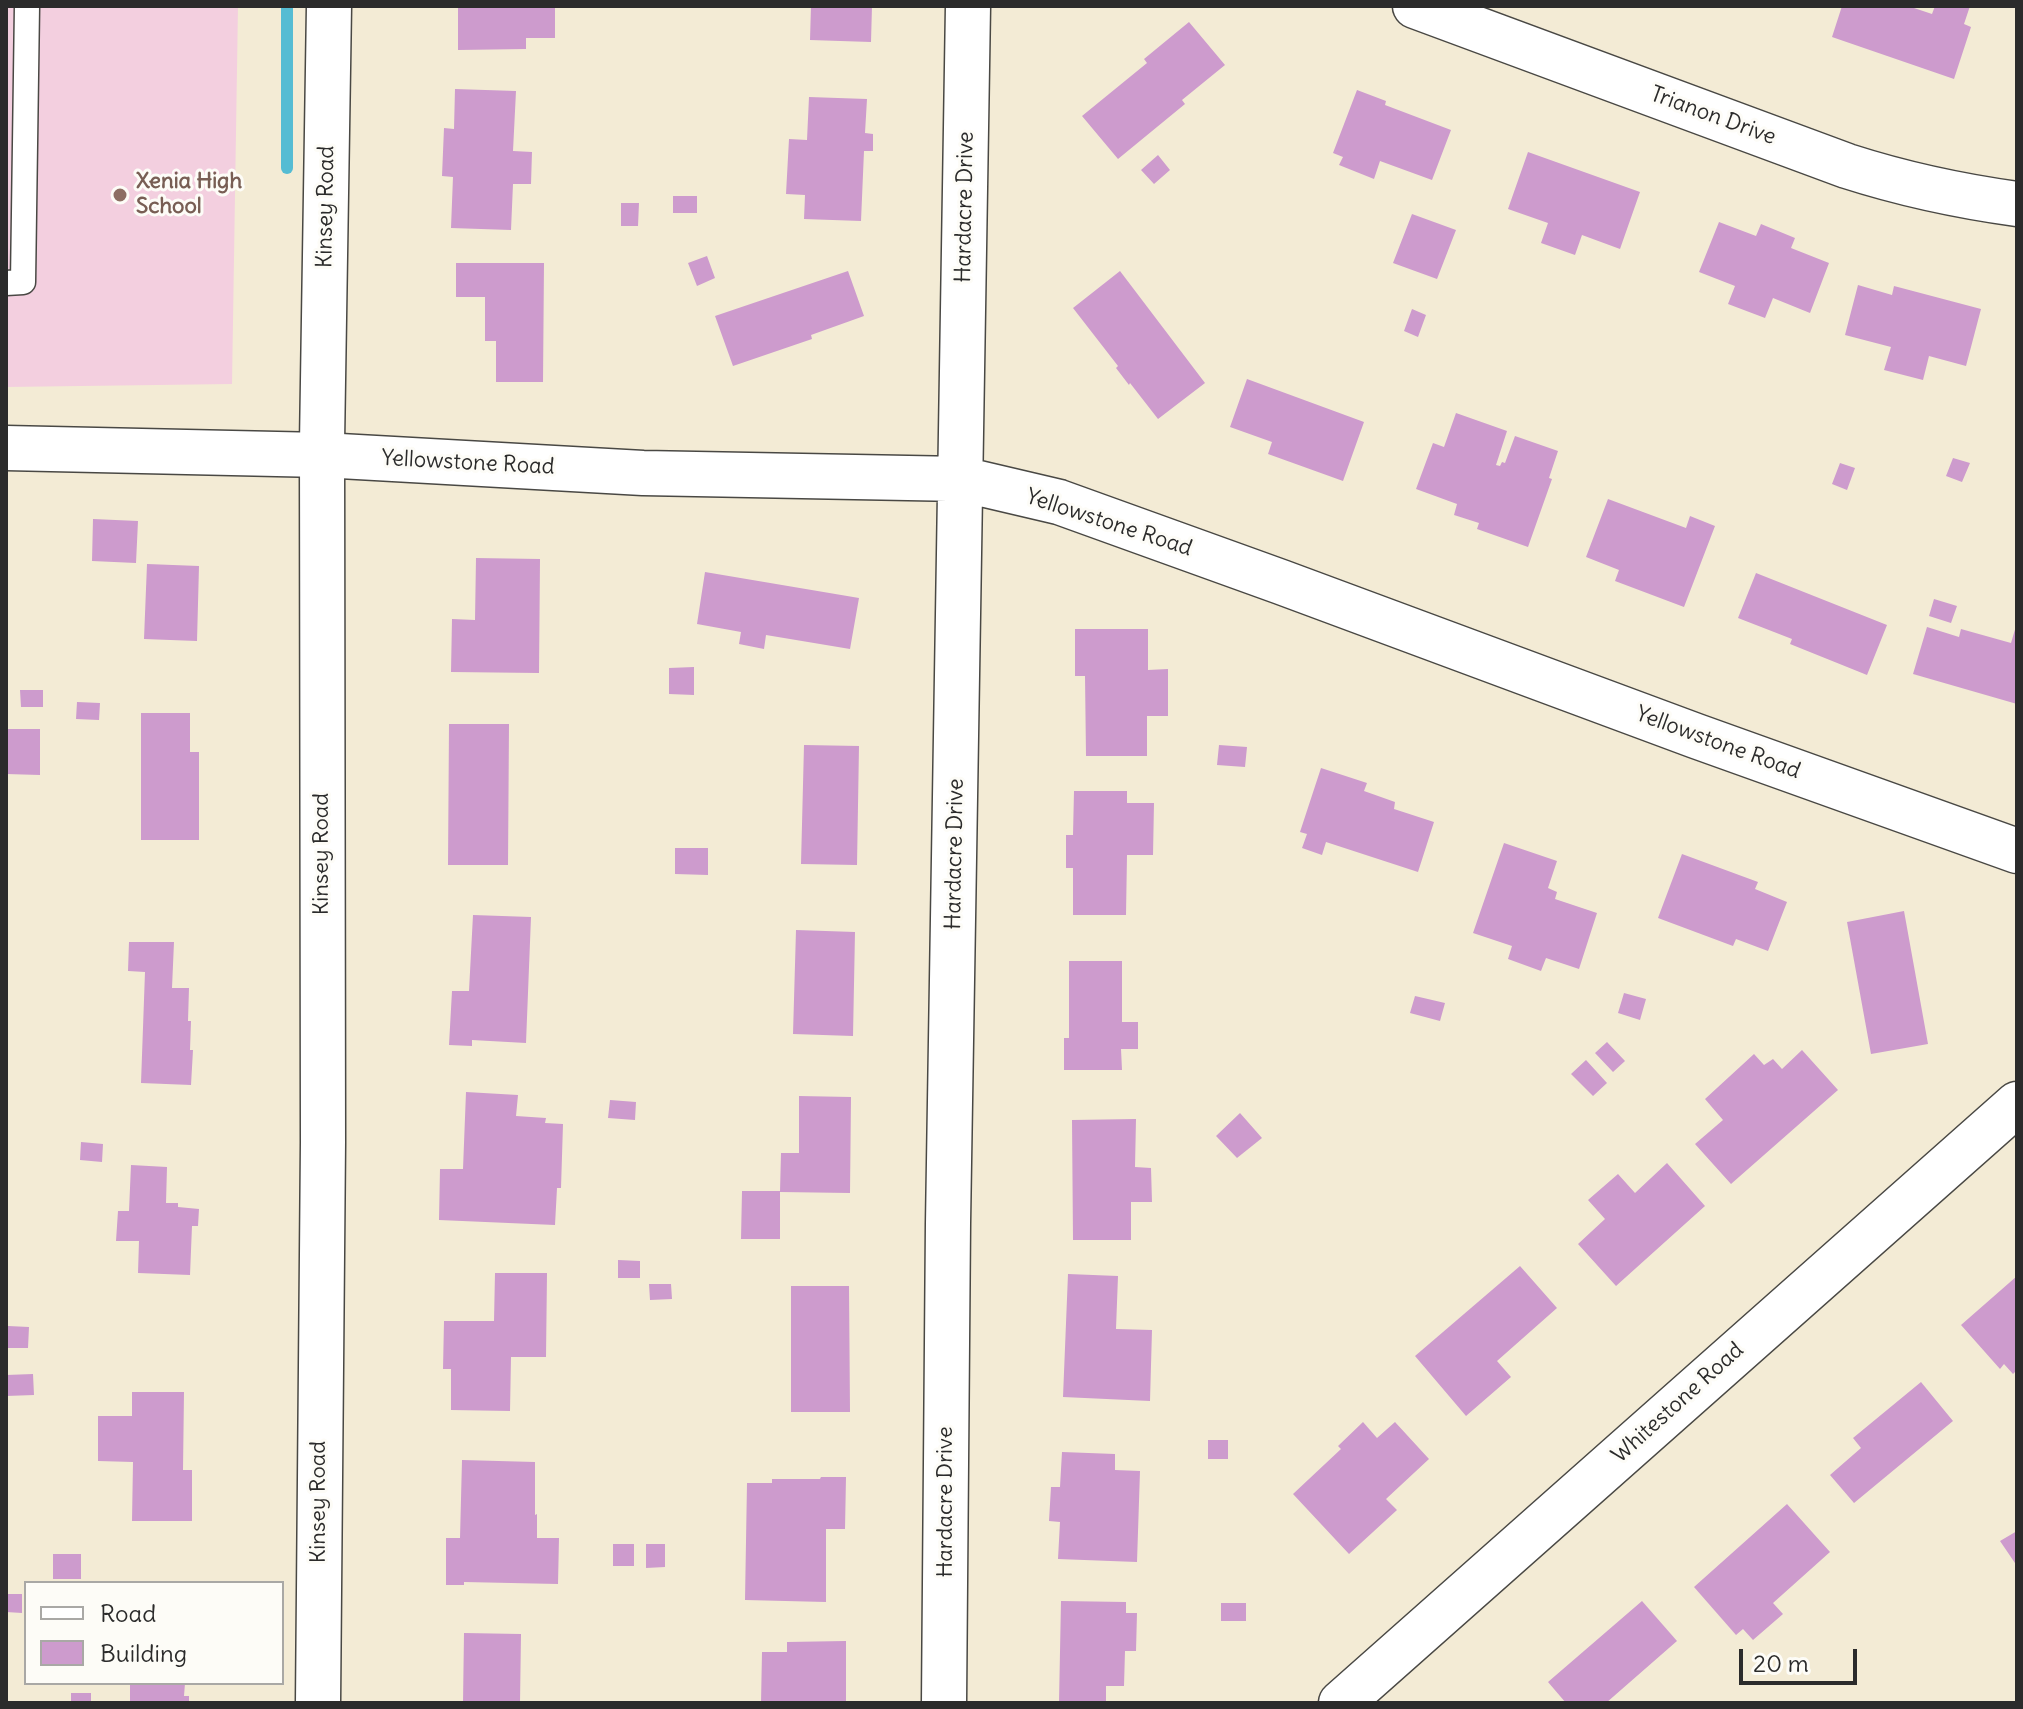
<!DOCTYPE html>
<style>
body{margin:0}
#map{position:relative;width:2023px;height:1709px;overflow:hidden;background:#f3ebd5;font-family:Delius,sans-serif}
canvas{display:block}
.frame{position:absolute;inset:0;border:8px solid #2b2b2b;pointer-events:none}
.legend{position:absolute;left:24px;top:1581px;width:260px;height:104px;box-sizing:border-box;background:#fdfcf7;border:2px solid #a9a8a5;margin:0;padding:10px 14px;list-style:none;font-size:24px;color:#2b2b2b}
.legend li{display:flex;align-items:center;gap:16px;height:40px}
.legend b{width:40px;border:2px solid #a9a8a5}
.scale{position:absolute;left:1739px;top:1649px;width:118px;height:36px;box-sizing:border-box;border:4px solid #2b2b2b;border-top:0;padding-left:10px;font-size:24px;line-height:28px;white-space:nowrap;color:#2b2b2b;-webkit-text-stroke:6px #fdfcf7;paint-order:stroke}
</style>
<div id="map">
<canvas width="2023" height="1709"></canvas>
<div class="frame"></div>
<ul class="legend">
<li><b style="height:10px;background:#fff"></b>Road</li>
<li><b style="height:22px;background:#cd9bcd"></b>Building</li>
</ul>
<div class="scale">20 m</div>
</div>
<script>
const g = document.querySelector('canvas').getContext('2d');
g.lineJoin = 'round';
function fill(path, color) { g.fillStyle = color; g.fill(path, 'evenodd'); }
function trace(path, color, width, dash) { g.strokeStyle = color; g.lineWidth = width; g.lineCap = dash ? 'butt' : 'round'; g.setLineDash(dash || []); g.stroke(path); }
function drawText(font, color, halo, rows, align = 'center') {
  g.font = font + ' Delius,sans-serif'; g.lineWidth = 6; g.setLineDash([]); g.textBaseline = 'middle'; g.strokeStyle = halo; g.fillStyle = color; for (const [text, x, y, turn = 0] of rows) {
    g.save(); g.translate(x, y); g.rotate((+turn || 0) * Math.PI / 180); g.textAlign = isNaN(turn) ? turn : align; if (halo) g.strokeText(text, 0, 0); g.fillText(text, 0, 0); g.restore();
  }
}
const built = new Path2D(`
 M6,6h232l-6,378 -226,3z`);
const stream = new Path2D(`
 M287,168v-162`);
const building = new Path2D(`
 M458,6h97v32h-29v11l-68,1z
 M811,6h61l-1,36 -61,-2z
 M1842,6h66l24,8 3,-8h35l-6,18 7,3 -17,52 -122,-42z
 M1189,22l36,43 -43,35 3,4 -67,55 -36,-43 65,-53 -3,-4z
 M455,89l61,2 -3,60 19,1 -1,32h-18l-2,46 -60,-2 2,-51 -11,-1 2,-48 10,1z
 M1357,90l29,11 -1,4 66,25 -19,50 -52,-19 -6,18 -35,-14 4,-8 -10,-4z
 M809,97l58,2 -2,34 8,1v17h-9l-3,70 -57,-2 1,-24 -19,-1 3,-55 18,1z
 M1528,152l112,40 -20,57 -38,-14 -7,20 -34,-12 7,-20 -40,-14z
 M1158,155l12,15 -16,14 -13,-14z
 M673,196h24v17h-24z
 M621,203h18l-1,23h-17z
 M1412,214l44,16 -19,49 -44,-16z
 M1719,222l37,14 5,-12 34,14 -4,10 38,15 -19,50 -37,-15 -8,20 -37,-14 7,-18 -36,-14z
 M707,256l8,22 -18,8 -9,-23z
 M456,263h88l-1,119h-47v-41h-11v-44h-29z
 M848,271l16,45 -53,19 1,4 -79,27 -18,-50z
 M1120,271l85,112 -47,36 -28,-36 -1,2 -13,-17 2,-2 -45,-58z
 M1858,285l34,10 2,-9 87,23 -15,57 -37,-10 -6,24 -39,-10 7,-23 -46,-12z
 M1412,309l14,6 -8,22 -14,-6z
 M1247,379l117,43 -21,59 -75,-27 4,-12 -42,-15z
 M1456,413l51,18 -11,34 4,1 2,-4 3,1 10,-27 43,15 -9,27 3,1 -24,68 -51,-18 2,-6 -25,-8 3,-11 -41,-15 17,-46 11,4z
 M1953,458l17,5 -8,19 -16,-6z
 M1840,463l15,5 -8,22 -15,-6z
 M1608,499l78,29 4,-12 25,10 -31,81 -69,-26 4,-11 -33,-13z
 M93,519l45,2 -2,42 -44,-2z
 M476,558l64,1 -1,114 -88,-1 1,-53 23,1z
 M147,564l52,2 -2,75 -53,-2z
 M705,572l154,26 -9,51 -84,-14 -2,14 -25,-5 2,-12 -44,-8z
 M1756,573l131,52 -20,50 -77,-31 2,-5 -54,-21z
 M1934,599l23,7 -6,17 -22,-7z
 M2016,626l1,78 -104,-30 14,-47 32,10 2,-8 50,14z
 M1075,629h73v41l20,-1v47h-21v40h-61l-1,-80h-10z
 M694,667v28l-25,-1v-26z
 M20,690h23v17h-22z
 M77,702l23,1 -1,17 -23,-1z
 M141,713h49v39h9v88h-58z
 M449,724h60l-1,141h-60z
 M6,729h34v46l-34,-1z
 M804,745l55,1 -2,119 -56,-1z
 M1219,745l28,2 -2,20 -28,-2z
 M1321,768l46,15 -3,8 31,11 -1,7 40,13 -16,50 -92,-30 -4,13 -20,-7 5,-14 -7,-2z
 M1074,791h53v12h27l-1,52h-26l-1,60h-53v-47h-7v-33h7z
 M1504,843l53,18 -9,27 9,4 -2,7 42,14 -18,56 -33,-11 -5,13 -33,-12 4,-13 -39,-13z
 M675,848h33v27l-33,-1z
 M1682,854l76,28 -3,7 32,13 -19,49 -32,-12 -3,7 -75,-28z
 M1904,911l24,133 -57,10 -24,-132z
 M473,915l58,2 -5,126 -54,-3v6l-23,-1 3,-54h17z
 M796,930l59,2 -2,104 -60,-2z
 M129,942h45l-2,46h17l-1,33h3l-1,29h3l-2,35 -50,-2 4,-111 -17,-1z
 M1069,961h53v61h16v27h-17l1,21h-58v-32h5z
 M1624,993l22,6 -6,21 -22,-7z
 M1415,996l30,7 -5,18 -30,-8z
 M1607,1042l18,19 -12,11 -18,-19z
 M1802,1050l36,40 -107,94 -36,-40 28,-24 -18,-21 49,-45 10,11 9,-6 9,10z
 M1586,1060l21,23 -14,13 -22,-22z
 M466,1092l52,3 -2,21 30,2 -1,5 18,1 -2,64h-4l-2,37 -116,-5 1,-51h23z
 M799,1096l52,1 -1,96 -70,-1 1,-39h18z
 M610,1100l26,2 -1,18 -27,-2z
 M1240,1113l22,25 -25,20 -21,-22z
 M1136,1119l-1,48 16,1 1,34h-21v38h-58l-1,-120z
 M81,1142l22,2 -1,18 -22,-2z
 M1667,1163l38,43 -89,80 -38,-42 27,-25 -17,-19 30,-26 17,19z
 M131,1165l36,2 -1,36h12v4l21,2 -1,17h-6l-2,49 -52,-2 1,-32h-23l2,-30h11z
 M742,1191h38v48h-39z
 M618,1260l22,1v17h-22z
 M1520,1266l37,42 -60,53 14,16 -45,39 -51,-60z
 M495,1273h52l-1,84h-35l-1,54 -59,-1v-41h-8l1,-48h50z
 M1068,1274l50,2 -2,53 36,1 -2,71 -87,-4z
 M2017,1276v94l-4,4 -9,-10 -4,5 -39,-44z
 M649,1284h22l1,15 -22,1z
 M791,1286h58l1,126h-59z
 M8,1326l21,1 -1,21h-20z
 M33,1374l1,21 -28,1v-21z
 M1921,1382l32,39 -99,82 -24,-28 31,-27 -8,-10z
 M132,1392h52l-1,78h9v51h-60l1,-59 -35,-1v-45h34z
 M1363,1422l14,16 18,-16 34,37 -43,40 11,11 -48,44 -56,-60 48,-45 -3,-3z
 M1208,1440h20v19h-20z
 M1062,1452l53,2v16l25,1 -3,91 -79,-3 2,-37 -11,-1 2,-34h9z
 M462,1460l73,2v53l2,-1v24h22l-1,46 -94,-2v3h-18v-47h14z
 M821,1477h25l-1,52h-19v73l-81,-2 2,-117h25v-4h48z
 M1787,1504l43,48 -57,51 10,11 -30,26 -10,-11 -7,6 -42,-48z
 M2017,1531v35l-17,-25z
 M613,1544h21v22h-21z
 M646,1544h19v23l-19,1z
 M53,1554h28v25h-28z
 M6,1594h16v19l-16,-1z
 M1061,1601l65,1v11h11l-1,38h-11l-1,35h-18v17h-47z
 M1642,1601l35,40 -71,62h-40l-18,-21z
 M1221,1603h25v18h-25z
 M464,1633l57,1 -1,69h-57z
 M846,1641v62h-85l1,-51h25v-10z
 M130,1683h55l-1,13h5v7h-59z
 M71,1693h20v10h-20z`);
const service = new Path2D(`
 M6,283l17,-1 4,-276`);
const minor = new Path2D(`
 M1415,6l432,160c56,18 112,30 170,38
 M6,448l316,7 321,18 318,6 98,23 222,80 415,154 321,115
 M944,1703l4,-480 20,-1217
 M1341,1703l676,-599`);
const tertiary = new Path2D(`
 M318,1703l5,-561 -1,-699 7,-437`);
const markers = [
 [120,195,8,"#8d6e63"]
];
const streetNames = [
 ["Trianon Drive",1713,116,20],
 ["Kinsey Road",326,207,-89],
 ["Hardacre Drive",965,207,-89],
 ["Yellowstone Road",468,463,3],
 ["Yellowstone Road",1109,523,18],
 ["Yellowstone Road",1718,743,20],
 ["Kinsey Road",322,854,-90],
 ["Hardacre Drive",955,854,-89],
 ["Whitestone Road",1678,1403,-42],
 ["Kinsey Road",319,1502,-90],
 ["Hardacre Drive",946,1502,-90]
];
const educationNames = [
 ["Xenia High",136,182],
 ["School",136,207]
];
fill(built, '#f3cfdf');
trace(stream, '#55bcd3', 12);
fill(building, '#cd9bcd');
trace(service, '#494844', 27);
trace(minor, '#494844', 47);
trace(tertiary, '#494844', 47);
trace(service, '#fff', 24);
trace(minor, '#fff', 44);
trace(tertiary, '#fff', 44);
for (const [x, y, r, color] of markers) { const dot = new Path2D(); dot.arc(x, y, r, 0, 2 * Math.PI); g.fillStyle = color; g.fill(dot); trace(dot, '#fdfcf7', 3); }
drawText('22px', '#2b2b2b', '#fdfcf7', streetNames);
drawText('bold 22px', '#785e54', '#fdfcf7', educationNames, 'left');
</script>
